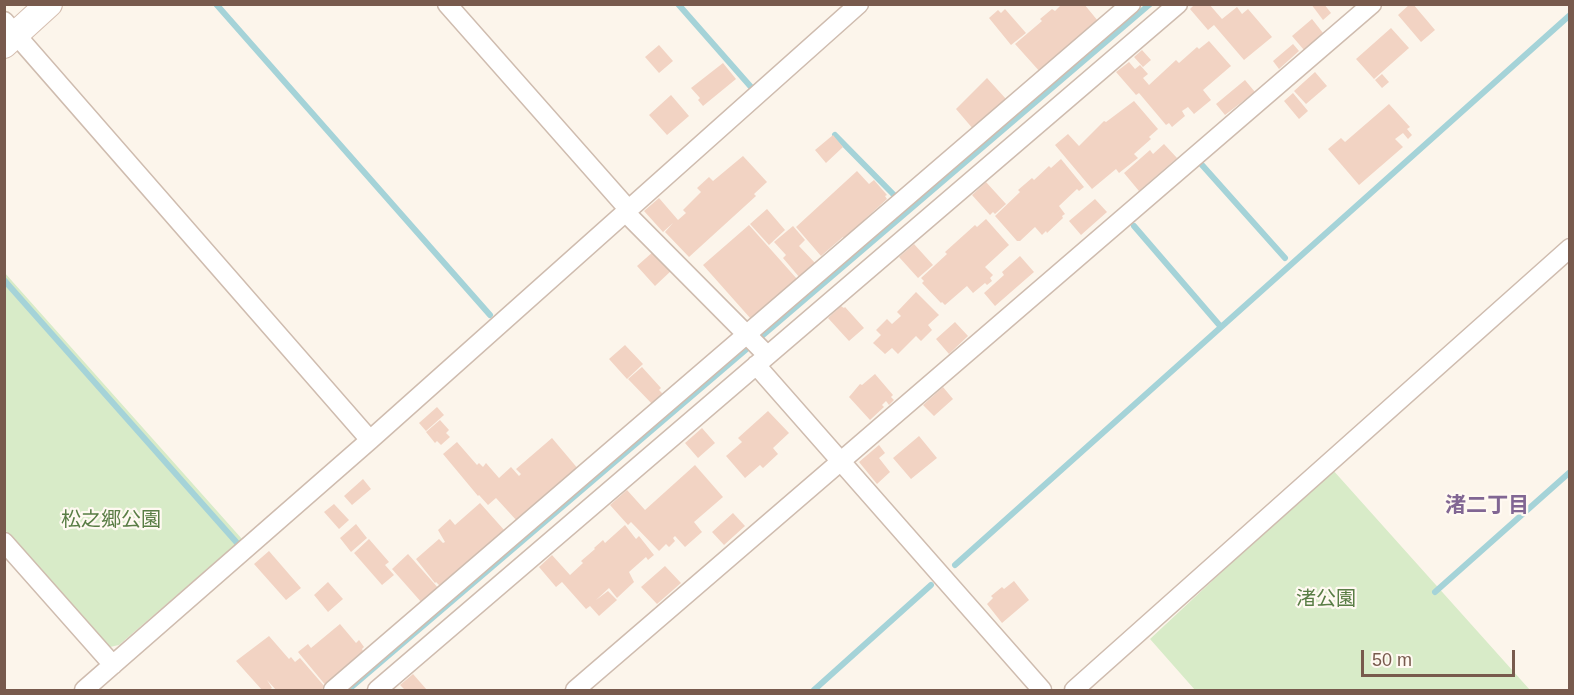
<!DOCTYPE html>
<meta charset="utf-8">
<style>
body{margin:0}
#map{position:relative;width:1574px;height:695px;overflow:hidden;background:#fcf5eb;font-family:Arial,sans-serif}
canvas{display:block}
.frame{position:absolute;inset:0;border:6px solid #785a4d;pointer-events:none}
.scale{position:absolute;left:1361px;top:650px;width:154px;height:27px;box-sizing:border-box;border:3px solid #785a4d;border-top:0;padding-left:8px;font-size:18px;line-height:21px;white-space:nowrap;color:#785a4d;-webkit-text-stroke:4px #fff9f1;paint-order:stroke}
</style>
<div id="map">
<canvas width="1574" height="695"></canvas>
<div class="frame"></div>
<div class="scale">50 m</div>
</div>
<script>
const g = document.querySelector('canvas').getContext('2d');
g.lineJoin = 'round';
function fill(path, color) { g.fillStyle = color; g.fill(path, 'evenodd'); }
function trace(path, color, width, dash) { g.strokeStyle = color; g.lineWidth = width; g.lineCap = dash ? 'butt' : 'round'; g.setLineDash(dash || []); g.stroke(path); }
function drawText(font, color, halo, rows, align = 'center') {
  g.font = font + ' Arial,"Noto Sans JP",sans-serif'; g.lineWidth = 4.5; g.setLineDash([]); g.textBaseline = 'middle'; g.strokeStyle = halo; g.fillStyle = color; for (const [text, x, y, turn = 0] of rows) {
    g.save(); g.translate(x, y); g.rotate((+turn || 0) * Math.PI / 180); g.textAlign = isNaN(turn) ? turn : align; if (halo) g.strokeText(text, 0, 0); g.fillText(text, 0, 0); g.restore();
  }
}
const green = new Path2D(`
 M4,272l238,267 -123,106 -9,2 -105,-117z
 M1332,469l198,221h-335l-45,-51z`);
const stream = new Path2D(`
 M216,4l274,311
 M678,4l73,83
 M835,135l60,61
 M1202,165l83,93
 M1134,226l87,101
 M4,280l234,264
 M955,565l615,-550
 M1435,592l135,-120
 M348,690l802,-686
 M814,690l117,-105`);
const building = new Path2D(`
 M1062,4h22l14,17 -57,52 -26,-29 27,-23 -2,-2 12,-10 3,2z
 M1195,4h14l13,15 15,-12 5,7 6,-5 24,28 -28,23 -30,-35 -6,5 -18,-21z
 M1311,4h13l7,9 -8,7z
 M1410,4h3l22,26 -14,12 -23,-27z
 M1005,9l21,24 -15,12 -22,-27 9,-8 3,3z
 M1312,19l11,14 -19,17 -12,-14z
 M1391,28l18,20 -35,31 -18,-20z
 M1209,41l22,25 -28,24 8,10 -17,14 -6,-7 -6,4 3,5 -13,11 -3,-4 -3,2 -27,-32 -3,2 -20,-23 13,-10 6,7 5,-4 8,9 -5,4 6,7 27,-25 3,3 18,-16 2,2z
 M1293,44l6,7 -20,18 -6,-8z
 M659,45l14,16 -14,12 -14,-16z
 M1142,50l9,10 -8,7 -9,-10z
 M723,63l13,16 -33,27 -5,-6 2,-2 -9,-10z
 M1315,72l12,14 -21,18 -12,-13z
 M1382,74l7,8 -7,6 -7,-8z
 M987,78l19,21 -18,16 2,2 -16,13 -18,-21z
 M1245,80l10,12 -30,23 -9,-11z
 M1293,93l15,18 -9,8 -15,-18z
 M671,95l18,21 -22,19 -18,-20z
 M1134,101l24,28 -9,8 2,2 -17,15 4,4 -19,15 -3,-4 -24,20 -37,-44 13,-11 11,12 25,-25 2,1z
 M1389,104l21,23 -3,2 5,6 -4,4 -5,-6 -8,6 8,8 -44,38 -31,-36 13,-11 4,4z
 M833,135l10,12 -17,16 -11,-13z
 M1164,144l13,14 -38,33 -15,-18 26,-23 3,4z
 M743,156l24,26 -13,12 2,2 -67,61 -24,-25 8,-9 -10,9 -19,-21 15,-13 19,22 8,-7 -3,-3 18,-18 -4,-4 12,-11 4,4z
 M1061,159l23,28 -5,4 -2,-2 -18,17 6,8 -3,2 1,2 -16,15 -1,-2 -4,4 -7,-8 -15,14h-3l-22,-25 25,-24 -2,-2 14,-12 2,2 15,-14 2,2z
 M857,171l12,13 5,-4 13,15 -2,1 2,3 -23,21 3,3 -20,18 -4,-4 -22,19 -25,-29z
 M986,182l20,22 -11,10 -2,-2 -3,3 -18,-20z
 M1095,199l12,13 -26,23 -12,-14z
 M767,209l18,21 -16,15 -19,-21z
 M986,219l23,26 -24,22 8,8 -3,3 2,3 -5,4 -2,-2 -12,10 -6,-7 -22,19 -3,-3 -1,1 -19,-20 2,-2 -3,-3 26,-24 -2,-2 30,-27 2,2z
 M749,225l48,54 -46,40 -48,-54z
 M793,226l12,14 -6,6 17,18 -16,14 -17,-20 3,-3 -12,-13z
 M914,244l19,21 -15,13 -19,-21z
 M654,251l18,19 -17,16 -18,-20z
 M1020,256l14,16 -39,34 -11,-13 20,-18 -2,-3z
 M916,292l23,23 -11,10 4,5 -11,11 -5,-5 -18,18 -6,-6 -7,6 -12,-11 8,-8 -5,-5 11,-11 5,5 9,-8 -4,-4z
 M841,306l3,2 1,-1 19,21 -15,13 -21,-23z
 M955,322l13,14 -19,18 -13,-15z
 M625,345l18,19 -16,15 -18,-20z
 M642,367l19,21 -2,2 6,6 -11,10 -26,-27z
 M875,374l18,21 -2,2 3,3 -5,5 -3,-4 -4,4 2,2 -14,13 -21,-23 11,-13 2,1z
 M943,387l10,12 -19,17 -11,-11z
 M437,407l7,8 -18,16 -7,-8z
 M768,411l21,22 -16,15 5,6 -15,14 -3,-3 -15,13 -19,-22 16,-14 -4,-4z
 M440,420l9,10 -3,3 4,4 -9,8 -4,-4 -2,2 -9,-11z
 M702,428l13,15 -17,15 -13,-15z
 M919,436l18,22 -26,21 -18,-21z
 M552,438l27,32 -12,6 -12,11 1,2 -39,32 -21,-23 -8,7 -9,-10 -1,1 -35,-42 14,-12 20,23 2,-2 4,4 3,-4 13,15 12,-11 8,9 2,-2 -5,-5z
 M879,445l6,8 -6,5 11,14 -13,12 -18,-22z
 M695,465l28,32 -29,25 8,10 -17,15 -10,-11 -2,2 2,3 -6,6 -3,-3 -7,7 -28,-29 -3,3 -18,-20 17,-15 18,20z
 M363,479l8,10 -19,16 -8,-9z
 M480,503l25,28 -26,22 1,2 -15,13 -2,-2 -23,20 -4,-4 -1,1 -19,-24 23,-20 4,4 2,-1 -7,-12 12,-11 5,6z
 M334,504l15,16 -10,9 -15,-17z
 M733,513l12,13 -21,19 -12,-13z
 M356,524l11,14 -16,14 -11,-14z
 M625,525l11,14 3,-3 15,19 -6,5 -2,-3 -17,15 5,10 -17,16 -8,-10 -13,12 12,-9 9,9 -18,16 -9,-10 -4,3 -24,-27 -6,5 -17,-20 13,-12 18,20 13,-12 -2,-2 14,-12 -1,-1 9,-8 2,3z
 M369,539l20,23 -4,3 9,10 -12,10 -28,-32z
 M269,551l32,37 -15,12 -32,-36z
 M408,554l31,35 -17,14 -30,-34z
 M665,566l16,17 -24,21 -16,-17z
 M1014,581l15,19 -27,23 -15,-19 6,-6 -2,-2 11,-9 2,2z
 M328,582l15,17 -15,13 -14,-17z
 M340,624l16,19 3,-3 5,7 -2,2 1,2 -20,18 1,1 -17,17 -29,-35 10,-8 3,4z
 M269,636l20,23 2,-2 4,5 5,-4 25,29 -5,3h-44l-9,-10 5,8 -3,2h-7l-26,-29z
 M413,674l14,16h-22l-5,-5z`);
const street = new Path2D(`
 M447,4l182,206
 M4,21l366,419
 M626,213l141,142
 M756,365l286,325
 M4,542l109,123
 M84,690l286,-250 489,-436
 M333,690l798,-686
 M377,690l801,-686
 M575,690l797,-686
 M1074,690l496,-442`);
const secondary = new Path2D(`
 M4,45l45,-41`);
const parkNames = [
 ["松之郷公園",111,520],
 ["渚公園",1326,599]
];
const neighbourhoodNames = [
 ["渚二丁目",1487,506]
];
fill(green, '#d8ebc8');
trace(stream, '#a5d3d8', 6);
fill(building, '#f2d3c3');
trace(street, '#cfbcaf', 21);
trace(secondary, '#d5beb0', 28);
trace(street, '#fff', 18);
trace(secondary, '#fff', 26);
drawText('20px', '#597d45', '#fff9f1', parkNames);
drawText('bold 21px', '#816693', '#fff9f1', neighbourhoodNames);
</script>
